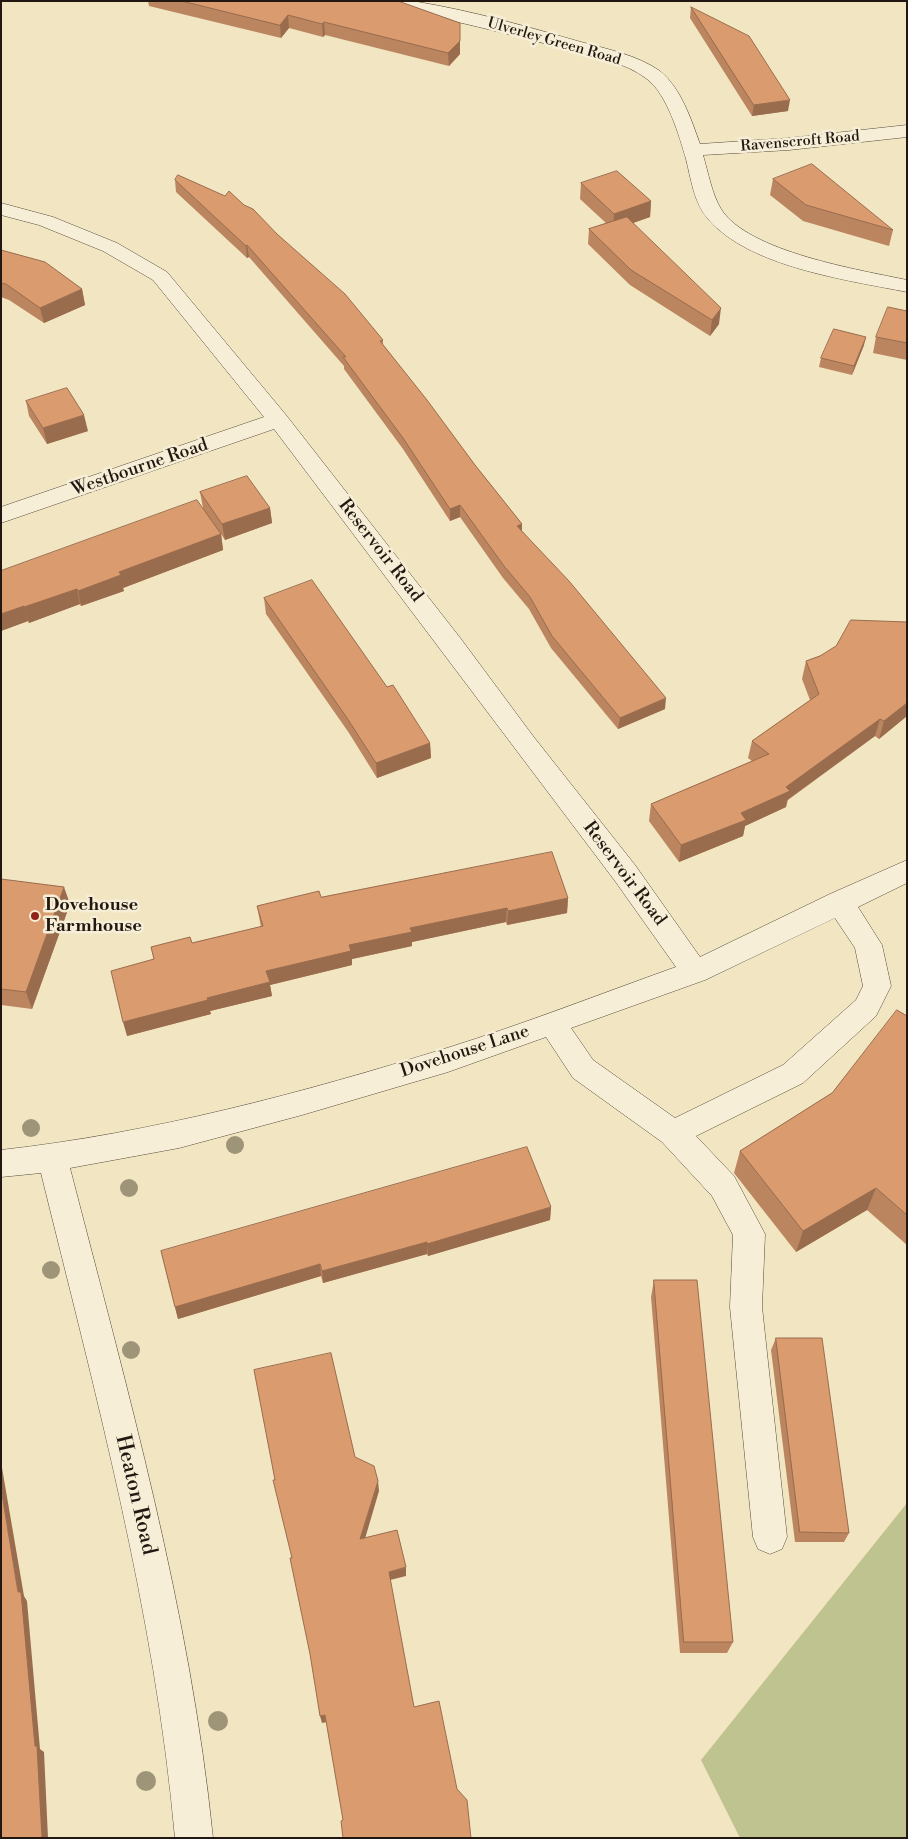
<!DOCTYPE html>
<style>
body{margin:0}
#map{position:relative;width:908px;height:1839px;overflow:hidden;background:#f2e5c1;font-family:"Libre Bodoni",serif}
canvas{display:block}
.frame{position:absolute;inset:0;border:2px solid #221811;pointer-events:none}
</style>
<div id="map">
<canvas width="908" height="1839"></canvas>
<div class="frame"></div>
</div>
<script>
const g = document.querySelector('canvas').getContext('2d');
g.lineJoin = 'round';
function fill(path, color) { g.fillStyle = color; g.fill(path, 'evenodd'); }
function trace(path, color, width, dash) { g.strokeStyle = color; g.lineWidth = width; g.lineCap = dash ? 'butt' : 'round'; g.setLineDash(dash || []); g.stroke(path); }
function drawText(font, color, halo, rows, align = 'center') {
  g.font = font + ' "Libre Bodoni",serif'; g.lineWidth = 5; g.setLineDash([]); g.textBaseline = 'middle'; g.strokeStyle = halo; g.fillStyle = color; for (const [text, x, y, turn = 0] of rows) {
    g.save(); g.translate(x, y); g.rotate((+turn || 0) * Math.PI / 180); g.textAlign = isNaN(turn) ? turn : align; if (halo) g.strokeText(text, 0, 0); g.fillText(text, 0, 0); g.restore();
  }
}
const green = new Path2D(`
 M907,1503v335h-167l-39,-78z`);
const minor = new Path2D(`
 M384,1c11,0 23,-1 34,1 55,9 110,25 163,40 26,7 56,13 79,29 21,17 31,48 40,73l89,-6 118,-13v12l-118,13 -86,5c5,17 9,39 18,54 27,43 139,61 186,71v12c-60,-12 -158,-25 -199,-73 -14,-16 -17,-40 -22,-60 -7,-24 -19,-65 -39,-80 -22,-17 -52,-22 -78,-29 -60,-17 -122,-30 -183,-45z
 M1,203l52,14 64,26 50,29 119,143 175,224 72,97 102,129 65,92 130,-63 77,-34v23l-49,24 24,38 9,41 -15,30 -73,67 -107,53 38,40 31,58 -3,73 25,230 -5,12 -12,5 -12,-5 -5,-12 -23,-230 3,-72 -21,-39 -50,-54 -89,-64 -27,-41 -98,35 -146,43 -123,33 -109,20c57,221 120,442 143,670h-38c-20,-226 -80,-446 -134,-665l-40,4v-27c152,-17 301,-57 446,-102 77,-24 153,-54 229,-81l-61,-86 -341,-452 -273,94v-16l263,-90 -111,-137 -50,-29 -64,-26 -38,-10zM835,918l20,30 8,38 -7,14 -73,65 -108,53 -82,-58 -22,-32 134,-48z`);
const trees = [
 [31,1128,9],
 [235,1145,9],
 [129,1188,9],
 [51,1270,9],
 [131,1350,9],
 [218,1721,10],
 [146,1781,10]
];
const wall = new Path2D(`
 M148,1h250l62,53 -11,12 -124,-31 -2,2 -34,-9 -8,10 -132,-32z
 M691,7l97,104 -36,5 -62,-98z
 M773,179l120,51 -4,16 -86,-25 -33,-26z
 M175,180l102,54 106,106v5l92,120 47,59v7l143,178 -47,20 -67,-81 -22,-39 -26,-31 -43,-61 -10,4 -47,-72 -59,-80v-3l-95,-109 -2,1 -71,-66z
 M581,183l70,18 -1,16 -17,6 86,101 -9,12 -80,-51 -42,-41 1,-15 17,-6 -26,-24z
 M1,250l81,39 3,16 -41,18 -35,-23 -8,-3z
 M907,311v49l-34,-7 3,-16z
 M864,345l-12,30 -33,-8 2,-9z
 M26,401l62,30 -41,13 -18,-28z
 M200,492l70,16 2,15 -47,17 -4,-6 2,16 -100,38 1,3 -43,15 -1,-2 -51,19 -1,-2 -27,10v-60l202,-63z
 M264,598l123,89 43,56 1,15 -54,20 -28,-45 -83,-119z
 M907,622v94l-28,23 -4,-3 -87,64 -2,7 -41,19 -2,10 -64,26 -30,-41 2,-17 101,-43 -4,-3 4,-17 58,-41 -8,-21 4,-18z
 M1,879l69,25 -38,105 -31,-4z
 M321,897l247,1 -1,15 -60,12 -1,-3 -94,20v4l-60,13v6l-82,20 2,11 -62,15 1,3 -84,22 27,-76 -3,-13 41,-4 69,-16 -4,-21z
 M907,1016v229l-40,-35 -71,42 -62,-79 6,-22 92,-58z
 M551,1207l-1,13 -122,36 -1,-2 -104,29 -2,-7 -143,43 -17,-68z
 M654,1280l79,362 -6,11h-47l-29,-356z
 M776,1338l73,195 -5,9h-49l-24,-192z`);
const shadedWall = new Path2D(`
 M288,15l1,13 -8,10 -1,-13z
 M324,22l1,13 -2,2 -1,-13z
 M460,41v13l-11,12 -1,-13z
 M790,100l-2,11 -36,5 2,-11z
 M651,201l-1,16 -37,13 1,-16z
 M247,245l2,12 -2,1 -1,-12z
 M82,289l3,16 -41,18 -4,-15z
 M721,308l-2,16 -9,12 2,-16z
 M866,337l-2,8 -12,30 2,-9z
 M84,415l4,16 -41,13 -4,-16z
 M460,505v12l-10,4v-12z
 M270,508l2,15 -47,17 -3,-16z
 M522,524v12l-5,-10z
 M221,534l2,16 -100,38 1,3 -43,15 -3,-15 41,-19z
 M77,589l3,15 -51,19 -5,-16z
 M24,606l4,15 -27,10v-17z
 M666,698l-1,11 -47,20 2,-11z
 M907,703v13l-28,23 5,-18z
 M880,719l-5,17 -88,64 -1,7 -41,19 -2,10 -64,26 2,-17 60,-32 45,-26z
 M430,743l1,15 -54,20 -1,-15z
 M64,887l6,17 -38,105 -6,-17z
 M568,898l-1,15 -60,12 1,-14z
 M507,908l-1,14 -94,20v4l-60,13v6l-82,20 2,11 -62,15 1,3 -84,22 -4,-14 84,-24 59,-27 83,-26 61,-17z
 M876,1188l-9,22 -71,42 7,-21z
 M551,1207l-1,13 -122,36 -1,-12z
 M427,1242v12l-104,29 -1,-12z
 M320,1264l1,12 -143,43 -3,-12z
 M1,1462l23,134 3,5 13,148 4,3 4,86h-6l-7,-92 -17,-154 -17,-104z
 M378,1481l1,10 -17,58 -2,-10z
 M406,1567v9l-16,4 -1,-8z
 M325,1715l2,7 -5,1 -2,-7z`);
const building = new Path2D(`
 M182,1h216l62,22v18l-12,12 -124,-31 -2,2 -34,-9 -8,10z
 M691,7l58,29 41,64 -36,5z
 M812,164l81,66 -87,-25 -33,-26z
 M617,171l34,30 -37,13 -33,-31z
 M178,175l47,21 4,-5 15,14 9,4 24,25 68,60 38,46 -3,1 47,59 48,65 47,59 -5,2 52,55 97,117 -46,20 -68,-82 -22,-39 -26,-31 -44,-61 -10,4 -47,-71 -60,-81h3l-99,-112 -1,1 -71,-66z
 M627,217l94,91 -9,12 -81,-50 -42,-41z
 M1,250l44,12 37,27 -42,19 -34,-24 -5,-1z
 M888,307l19,4v32l-31,-6z
 M834,329l32,8 -12,29 -33,-8z
 M67,388l17,27 -41,13 -17,-27z
 M247,476l23,32 -48,16 -22,-32z
 M197,500l24,34 -102,38 2,3 -43,16 -1,-2 -53,18v-1l-23,8v-43z
 M312,580l75,107 6,-2 37,58 -54,20 -29,-45 -83,-120z
 M851,620l56,2v81l-23,18 -4,-2 -94,68 4,4 -49,22 5,7 -65,25 -30,-41 118,-50 -17,-13 67,-47 -13,-33 14,-5 16,-10z
 M552,852l16,46 -60,13 -1,-3 -97,20 2,4 -63,13 2,6 -85,20 4,11 -63,16 1,2 -85,22 -12,-51 43,-12 -3,-12 39,-10 2,6 71,-17 -6,-20 62,-15 2,6z
 M1,879l63,8 -38,105 -25,-3z
 M897,1010l10,6v199l-31,-27 -73,43 -63,-80 92,-58z
 M527,1147l24,60 -124,37v-2l-105,29 -2,-7 -145,43 -14,-56z
 M654,1280h43l36,362h-49z
 M776,1338h46l27,195 -49,-1z
 M331,1353l24,104 19,9 4,15 -18,58 37,-9 9,37 -17,5 25,135 25,-6 18,88 10,11 4,38h-128l-2,-17 2,-1 -18,-105 -5,1 -10,-62 -20,-96h2l-19,-78h2l-21,-110z
 M1,1488l17,104h3l14,154h2l5,92h-41z`);
const markers = [
 [35,916,5,"#8f2418"]
];
const farStreetnames = [
 ["Ulverley Green Road",554,42,16],
 ["Ravenscroft Road",800,142,-5]
];
const streetNames = [
 ["Westbourne Road",140,468,-19],
 ["Reservoir Road",380,551,52],
 ["Reservoir Road",624,874,53],
 ["Dovehouse Lane",465,1052,-18]
];
const poiNames = [
 ["Dovehouse",45,906],
 ["Farmhouse",45,927]
];
const nearStreetnames = [
 ["Heaton Road",135,1495,77]
];
fill(green, '#bfc390');
trace(minor, '#564b3d', 1);
fill(minor, '#f7eed7');
g.fillStyle = '#9e9578';
for (const [x, y, r] of trees) { g.beginPath(); g.arc(x, y, r, 0, 2 * Math.PI); g.fill(); }
fill(wall, '#bb855f');
fill(shadedWall, '#996c4e');
fill(building, '#da9b6f');
trace(building, '#996c4e', 1);
for (const [x, y, r, color] of markers) { const dot = new Path2D(); dot.arc(x, y, r, 0, 2 * Math.PI); g.fillStyle = color; g.fill(dot); trace(dot, '#f7eed7', 2); }
drawText('15px', '#221811', '#f7eed7', farStreetnames);
drawText('18px', '#221811', '#f7eed7', streetNames);
drawText('bold 18px', '#221811', '#f7eed7', poiNames, 'left');
drawText('21px', '#221811', '#f7eed7', nearStreetnames);
</script>
